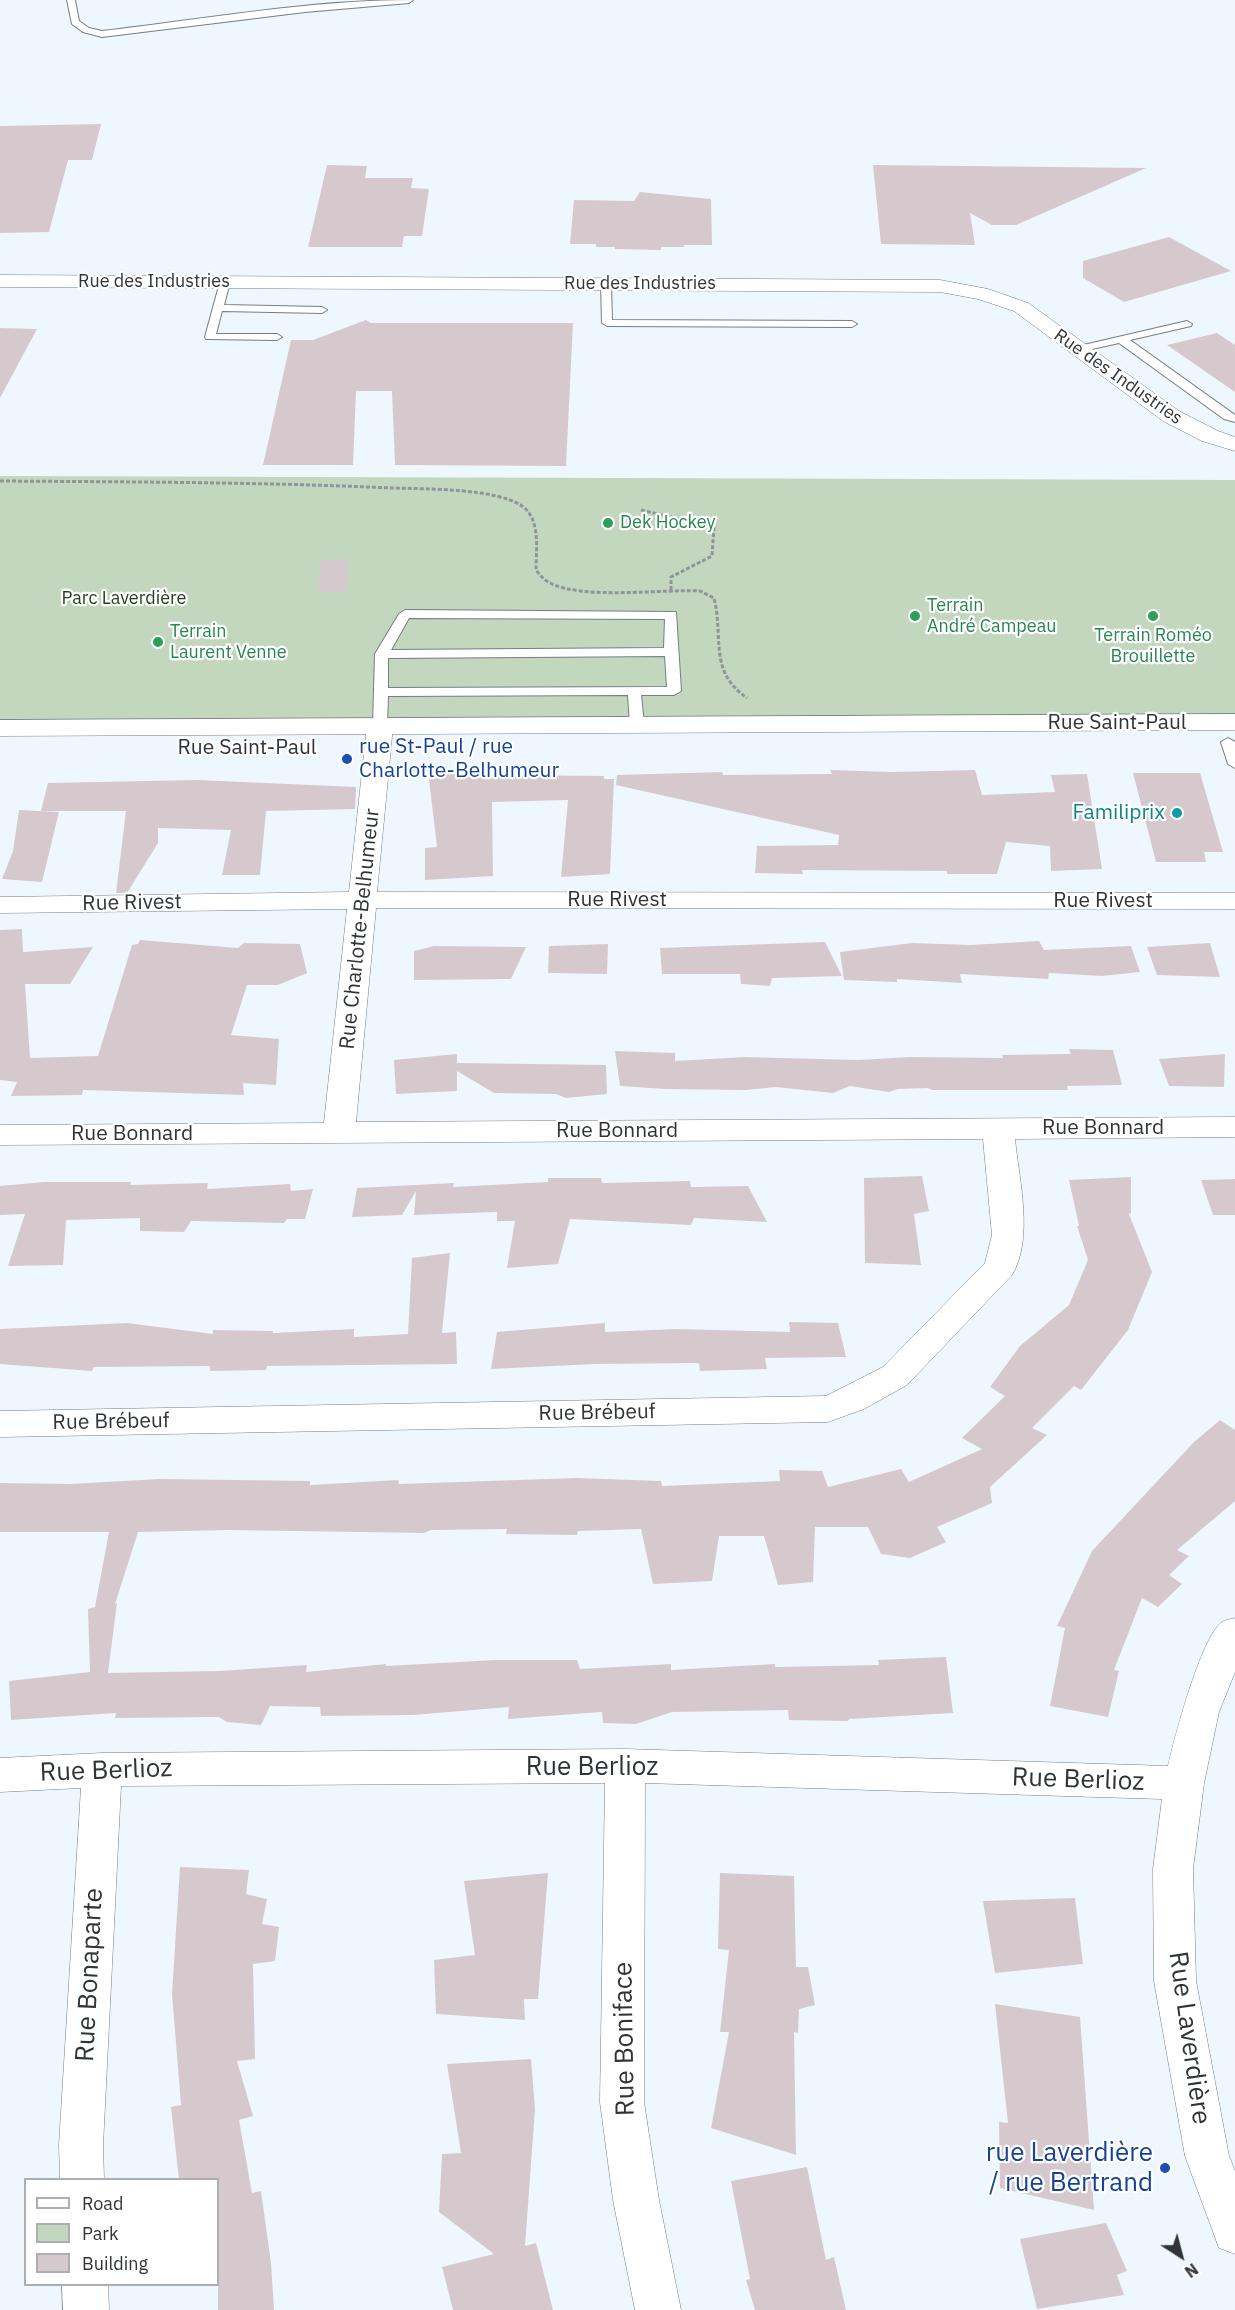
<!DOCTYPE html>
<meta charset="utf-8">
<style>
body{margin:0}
#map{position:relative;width:1235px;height:2310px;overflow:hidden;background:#eff7fe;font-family:"IBM Plex Sans",sans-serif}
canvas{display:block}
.legend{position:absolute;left:24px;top:2178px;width:195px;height:108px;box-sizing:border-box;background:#fff;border:2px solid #acaeaf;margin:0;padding:8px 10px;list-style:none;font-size:18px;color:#303437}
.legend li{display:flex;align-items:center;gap:12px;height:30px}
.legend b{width:30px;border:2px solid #acaeaf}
.north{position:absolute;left:1151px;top:2226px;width:60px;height:60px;-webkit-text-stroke:4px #fff;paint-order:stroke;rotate:144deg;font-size:16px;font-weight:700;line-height:24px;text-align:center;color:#303437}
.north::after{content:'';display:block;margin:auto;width:21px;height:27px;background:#303437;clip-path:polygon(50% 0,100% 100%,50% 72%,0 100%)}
</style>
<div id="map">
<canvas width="1235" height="2310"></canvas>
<ul class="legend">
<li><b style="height:8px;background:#fff"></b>Road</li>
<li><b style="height:16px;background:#c3d7bf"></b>Park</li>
<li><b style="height:16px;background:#d6c9ce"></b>Building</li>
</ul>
<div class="north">N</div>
</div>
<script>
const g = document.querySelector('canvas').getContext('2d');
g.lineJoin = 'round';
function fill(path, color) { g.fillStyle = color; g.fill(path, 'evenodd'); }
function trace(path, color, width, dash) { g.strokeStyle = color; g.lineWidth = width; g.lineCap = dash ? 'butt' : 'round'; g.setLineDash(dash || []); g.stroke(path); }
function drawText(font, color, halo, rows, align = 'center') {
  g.font = font + ' "IBM Plex Sans",sans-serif'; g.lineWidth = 4.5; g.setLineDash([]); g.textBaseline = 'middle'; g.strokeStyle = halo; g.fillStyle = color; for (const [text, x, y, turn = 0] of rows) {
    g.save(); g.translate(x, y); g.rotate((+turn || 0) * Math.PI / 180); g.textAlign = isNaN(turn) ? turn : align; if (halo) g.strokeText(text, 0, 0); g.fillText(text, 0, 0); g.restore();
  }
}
const green = new Path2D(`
 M0,476l1235,4v238l-1235,6z`);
const building = new Path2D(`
 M101,124l-9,36h-24l-19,72 -49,1v-107z
 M327,165l40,1 -2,12h48l-2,10 18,1 -7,47h-18l-2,11h-94z
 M873,165l273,3 -130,57h-24l-22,-12 5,32 -94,-1z
 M640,192l71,7 1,46h-28v2h-23v3l-46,-1v-2h-19v-3h-26l4,-44 60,1z
 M1169,237l62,34 -107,31 -41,-24v-17z
 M366,320l5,3h202l-7,143 -171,-1 -3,-74h-36l-3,74h-90l28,-125h22z
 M0,328l37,1 -37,69z
 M1217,333l18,12v47l-68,-47z
 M348,559l-1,32 -28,1 1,-32z
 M830,770l62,2 83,-2 7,25 73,-3 -4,-17 36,-1 15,95 -51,2 -1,-25 -44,-4 -9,32h-50v-3l-145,-1 1,4 -48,-1 2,-27 81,-1 1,-10 -223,-50 1,-10 105,-3 1,3 109,-1z
 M428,771l77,4 99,1v3h10l-4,95 -49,3 7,-77 -76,2 1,74 -68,4v-32l12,-1z
 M1133,773h67l23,79h-19l2,10h-50z
 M198,780l158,7 -1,22 -89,2 -6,64h-38l9,-45 -73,-2v15l-31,50h-11l10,-82h-85l7,-28z
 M19,810l40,2 -17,70 -40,-3 11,-28z
 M22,929l1,23 70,-5 -23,37h-45l5,74 68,-2 34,-111 6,-1 2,-4 98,8 6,-5 56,1 7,29 -29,12h-31l-16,50 48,4 -3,46 -33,-2 1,12 -161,-5 -1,5 -71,1 6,-14 -17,-2v-150z
 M1039,941l5,9 87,-4 9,26 -38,4 -53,-3 -1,6 -88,-5 2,9 -65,-4v3l-53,-2 -4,-28 72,-9 59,2z
 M825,942l17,34 -70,2 -2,8 -29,-2 -1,-10h-78l-2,-26z
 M1210,943l10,34 -63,-2 -10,-28z
 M608,944l-1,30 -59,-1 1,-27z
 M434,946l92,1 -15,32 -97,1v-29z
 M1069,1049l44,1 9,35 -55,1 1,4h-136l-4,-2 -30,1 -9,3 -39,-6 -17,7 -57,-6 -30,3 -80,-1 -46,-3 -5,-35 60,2v8l70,-4 113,3 53,-3 92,1 -1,-3 69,-1z
 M457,1054v9l149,2 1,29 -41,4 -10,-4 -62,-1 -37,-22v20l-61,3 -2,-34z
 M1225,1054l-1,33 -55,-1 -10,-27z
 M922,1176l7,35 -15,3 7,51 -56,-2 -1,-85z
 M1131,1177v36l-2,1 23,58 -24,58 -47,60 -7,-4 -42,42 15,7 -57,52 2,16 -55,24 9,15 -36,16 -29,-4 -13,-27h-53l-2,55 -35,3 -14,-49h-45l-7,45 -59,3 -12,-55 -63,2 -1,4 -71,-1 1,-5 -76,1 -7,3 -195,-3 -91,2 -23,72 2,-1 -9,70 112,-2 87,-6 -1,7 80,-8v2l109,-6h82l3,9 91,-5v6l104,-6v3l104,-2 -1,-5 68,-3 7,56 -104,6 -1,2 -59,-1 -1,-10 -116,2 -36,12 -33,-1 -1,-11 -94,7 1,-12 -96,8 -92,1 -1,-9 -50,-1 -9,19 -34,-3 -8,-5 -104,1 1,-5 -105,7 -2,-39 81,-9 -2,-63 7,-2 14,-75h-109v-49l70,1 89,-5 151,2v4l88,-5 1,4 178,-6 84,3 1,5 118,-5 -1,-11 43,1 6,16 73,-18 8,13 73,-33 -20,-11 43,-42 -15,-9 30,-41 49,-41 19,-45 -11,-34h2l-10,-46z
 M548,1178h53l1,5 88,-2 1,6 57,-1 19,36 -73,-4 -3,7 -121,-6 -12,45 -51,4 8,-47h-18v-9l-83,3 2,-24 -14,24 -50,2 5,-29 97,-5 -1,4 95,-5z
 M1235,1179v36h-22l-12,-35z
 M44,1182h87l-1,3 78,-2 -1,6 83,-5 1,7 22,-2 -8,30h-18l-3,4 -93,-2 -7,11 -44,-1v-13l-74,2 -3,45 -55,1 17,-52 -25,1v-29z
 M450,1253l-8,80 14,-1 1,32 -190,2 -1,4 -56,1v-5l-116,1 -2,4 -92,-7v-35l127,-6 86,11v-4l60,1v2l81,-4v8l54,-3 4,-76z
 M789,1322l49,1 8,34 -81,1 2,11 -67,2 -1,-8 -104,1 -104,5 6,-37 108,-9v9l71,-3 114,3z
 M1220,1420l15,10v71l-58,49 12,6 -20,19 13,9 -24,23 -16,-9 -28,72 5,1 -11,46 -58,-11 15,-78 -8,-2 35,-75 102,-109z
 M180,1867l69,3 -3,24 21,5 -5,25 17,3 -4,34 -22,3 2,95 -18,2 16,55 -14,4 13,73 9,-2 10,72 3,47h-56v-130h-39l-8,-73 10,-2 -9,-111z
 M548,1873l-10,126h-14l1,21 -89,-6 -2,-54 41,-5 -11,-74z
 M720,1873l74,3 2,91h12l7,38 -16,4 -1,24 -4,-1 2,123 -85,-27 18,-96h-9l9,-82 -11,-1z
 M1075,1898l8,66 -88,9 -12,-72z
 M995,2004l85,13 14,193 -94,-22 -1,-66 9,1z
 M531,2059l4,50 -10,137 11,-3 17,67h-100l-11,-43 52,-13 -55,-42 3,-58 19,-1 -14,-89z
 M807,2167l19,93 8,-3 12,53h-91l-9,-30 4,-1 -19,-98z
 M1106,2223l21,48 -10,4 7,20 -87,14 -17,-70z`);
const path = new Path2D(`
 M0,481c131,1 261,1 392,7 32,1 104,0 130,18 19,13 14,44 14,64 4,5 8,10 14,13 34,17 110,6 150,8l14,7c10,40 -6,73 33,100
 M641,510l73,17
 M671,590v-13l41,-21 2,-28 -8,-10`);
const service = new Path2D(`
 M67,0h8l4,21 10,7 13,3c103,-12 207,-31 311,-31l-4,3 -104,9 -203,25 -19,-5 -11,-8z
 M225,279l5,3 -6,23 98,2 5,3 -5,3 -100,-2 -6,23h61l5,3 -5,3 -71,-1 -1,-2 15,-55z
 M606,281l5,3 1,36 240,1 5,3 -5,3 -245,-1 -5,-3 -1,-39z
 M1187,321l5,3 -1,2 -61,14 105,75v7l-11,-3 -105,-76 -40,9 -6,-3 2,-2z
 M405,610l271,2 5,79 -7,4h-33l3,29 -7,4 -7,-4 -2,-29 -240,1 -1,30 -7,4 -5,-1 -2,-3 2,-72 24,-40zM409,618l256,1 -1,29 -273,2zM665,656l2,31 -279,1v-30z
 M1228,738l7,4v26l-7,-4 -7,-22z`);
const minor = new Path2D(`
 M0,275l940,5 48,9 40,14 151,108 39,20 17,6v14l-33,-10 -39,-20 -149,-110 -36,-12 -38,-7 -940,-5z
 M380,718l9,2 4,6 -16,166 858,1v16l-859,-1 -20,214 879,-5v20l-220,2c4,41 19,99 -3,136l-105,110 -43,24 -36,13 -828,15v-26l826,-15 57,-29 102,-104 7,-28 -9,-96 -983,6v-20l324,-2 23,-214 -347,4v-16l349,-5 18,-166 4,-6z
 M1235,1618v54l-16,40 -15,71 -11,86 3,112 33,175 6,15v83l-16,-6 -34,-92 -31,-175 -1,-112 9,-70 -517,-16 -1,319 15,98 22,110h-46l-22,-110 -13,-98 5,-319 -484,3 -18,359 1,35h-44l-1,-35 22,-357 -81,4v-34l102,-5 523,-4 543,17c6,-27 33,-129 54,-144 3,-2 9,-3 13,-4z
 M62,2284h46l1,26h-46z`);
const tertiary = new Path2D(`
 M1235,714v16l-1235,6v-16z`);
const markers = [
 [608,523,6,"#2e9e5b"],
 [915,616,6,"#2e9e5b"],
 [1153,616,6,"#2e9e5b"],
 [158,642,6,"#2e9e5b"],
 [347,759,6,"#1a4fb4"],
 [1177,813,6,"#0f9aa8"],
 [1165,2168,6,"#1a4fb4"]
];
const farStreetnames = [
 ["Rue des Industries",154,282],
 ["Rue des Industries",640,284],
 ["Rue des Industries",1118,377,35]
];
const farLeisurenames = [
 ["Dek Hockey",620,523],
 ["Terrain",927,606],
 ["André Campeau",927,627],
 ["Terrain",170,632],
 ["Laurent Venne",170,653],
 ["Terrain Roméo",1153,636,"center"],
 ["Brouillette",1153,657,"center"]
];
const farParknames = [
 ["Parc Laverdière",124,599]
];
const streetNames = [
 ["Rue Saint-Paul",1117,723],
 ["Rue Saint-Paul",247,748],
 ["Rue Rivest",617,900],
 ["Rue Rivest",1103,901],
 ["Rue Rivest",132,903,-1],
 ["Rue Charlotte-Belhumeur",360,929,-84],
 ["Rue Bonnard",1103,1128],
 ["Rue Bonnard",617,1131],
 ["Rue Bonnard",132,1134],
 ["Rue Brébeuf",597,1413,-1],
 ["Rue Brébeuf",111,1422,-1]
];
const transitNames = [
 ["rue St-Paul / rue",359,747],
 ["Charlotte-Belhumeur",359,771]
];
const cultureNames = [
 ["Familiprix",1165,813]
];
const nearStreetnames = [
 ["Rue Berlioz",592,1767],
 ["Rue Berlioz",106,1771,-2],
 ["Rue Berlioz",1078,1780,2],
 ["Rue Bonaparte",90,1975,-87],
 ["Rue Laverdière",1189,2038,82],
 ["Rue Boniface",625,2039,-91]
];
const nearTransitnames = [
 ["rue Laverdière",1153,2153],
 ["/ rue Bertrand",1153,2183]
];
fill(green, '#c3d7bf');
fill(building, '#d6c9ce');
trace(service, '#757d85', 2);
trace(minor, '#757d85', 1);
trace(tertiary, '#757d85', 1);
trace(path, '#8f959a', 3, [4, 2]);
fill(service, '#fff');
fill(minor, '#fff');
fill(tertiary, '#fff');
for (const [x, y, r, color] of markers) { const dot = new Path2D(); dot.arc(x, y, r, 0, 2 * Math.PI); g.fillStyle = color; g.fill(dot); trace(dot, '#fff', 2); }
drawText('18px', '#303437', '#fff', farStreetnames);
drawText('18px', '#27864d', '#fff', farLeisurenames, 'left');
drawText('18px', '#22411d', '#fff', farParknames);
drawText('21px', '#303437', '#fff', streetNames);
drawText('21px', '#164399', '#fff', transitNames, 'left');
drawText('21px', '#0d838f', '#fff', cultureNames, 'right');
drawText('26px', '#303437', '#fff', nearStreetnames);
drawText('26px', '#164399', '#fff', nearTransitnames, 'right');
</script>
